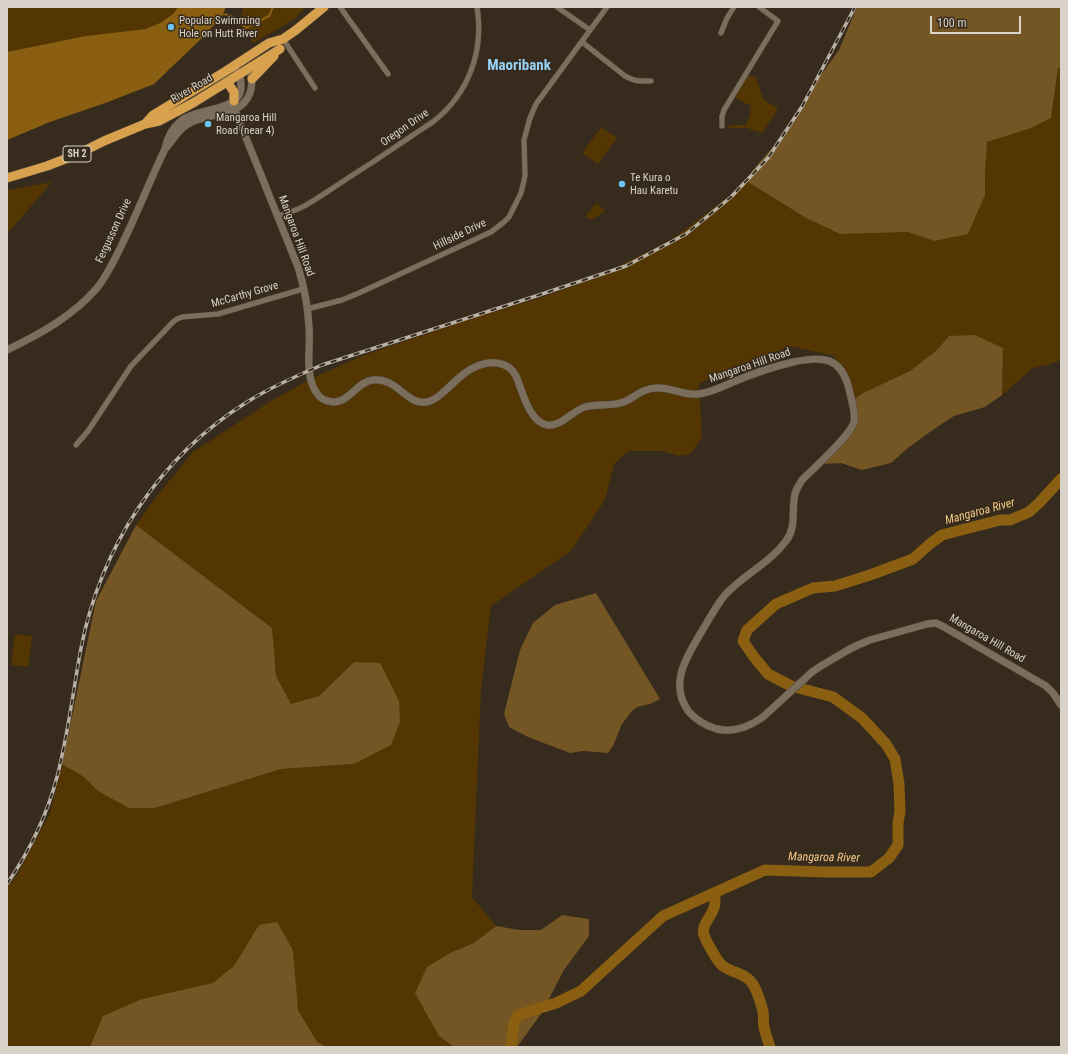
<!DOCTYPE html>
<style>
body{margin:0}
#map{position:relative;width:1068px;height:1054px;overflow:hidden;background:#362b1c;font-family:"Roboto Condensed",sans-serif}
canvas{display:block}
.frame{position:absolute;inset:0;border:8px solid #d9d2c8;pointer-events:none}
.scale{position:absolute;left:930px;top:16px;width:91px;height:18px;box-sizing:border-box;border:2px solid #d9d2c8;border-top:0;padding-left:5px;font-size:12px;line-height:14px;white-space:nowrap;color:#d9d2c8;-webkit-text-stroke:3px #362b1c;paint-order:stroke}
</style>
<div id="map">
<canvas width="1068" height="1054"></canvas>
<div class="frame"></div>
<div class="scale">100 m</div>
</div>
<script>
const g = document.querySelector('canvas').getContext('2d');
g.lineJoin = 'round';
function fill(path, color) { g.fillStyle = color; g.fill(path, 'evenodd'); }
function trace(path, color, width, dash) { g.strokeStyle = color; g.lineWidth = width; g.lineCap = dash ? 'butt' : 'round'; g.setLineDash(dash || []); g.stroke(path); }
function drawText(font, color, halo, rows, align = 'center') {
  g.font = font + ' "Roboto Condensed",sans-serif'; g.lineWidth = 3; g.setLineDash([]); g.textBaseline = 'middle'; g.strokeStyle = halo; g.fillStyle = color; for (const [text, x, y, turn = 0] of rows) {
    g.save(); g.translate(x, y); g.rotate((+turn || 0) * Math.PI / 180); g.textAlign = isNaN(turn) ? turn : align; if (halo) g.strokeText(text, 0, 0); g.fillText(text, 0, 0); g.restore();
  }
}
const green = new Path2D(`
 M7,7h171l-5,7 -13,9 -14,6 -88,13 -51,10z
 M243,7h62l-10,12 -42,24 -12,-22z
 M1058,68h3v292l-14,5 -14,3 -31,27 1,-47 -54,-12 -12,14 -27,21 -47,22 -10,7 -1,-13 -18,-31 -44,-10 -65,25 -26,13 3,54 -12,16 -11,2 -17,-5h-33l-15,13 -9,36 -34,51 -80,55 -10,84 -9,207 24,29 -22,17 -24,10 -11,83 15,11h-447v-159l10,-13 33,-62 12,-49 23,13 13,14 57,17 126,-39 73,-5v-102l-35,34 -28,8 -15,-28 -4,-48 -136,-103 16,-23 41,-50 78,-51 41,-23 55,-24 115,-39 58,-17 30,-11 23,-8 78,-39 77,-58 58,36 34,15 68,-1 26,9 51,-46v-24l2,-29 64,-24z
 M748,76l8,1 7,22 15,10 -16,24 -15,-5h-18v-3h17l4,-10 1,-9 -16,-8z
 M601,127l16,11 -19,26 -16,-11z
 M52,182l-45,52v-44z
 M596,203l8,6v3l-11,7h-4l-3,-3z
 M15,634l17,2 -4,31 -17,-2z`);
const forest = new Path2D(`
 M857,7h204v61h-3l-7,50 -20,10 -44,14 -2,29v24l-17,39 -34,7 -26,-9 -68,2 -34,-16 -58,-36 4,-11 28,-32 27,-38 -2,-4 34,-47z
 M975,335l28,13 -1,47 -17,12 -31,9 -20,13 -26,19 -17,15 -29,7 -21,-7 -20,1 31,-39 1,-25 10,-7 47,-22 27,-21 12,-14z
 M136,525l136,103 4,48 15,28 28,-8 35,-34 26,1 19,38 1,21 -9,23 -37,19 -73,5 -126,39h-26l-31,-17 -14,-14 -22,-13 34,-163z
 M596,593l64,106 -10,5 -13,3 -5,4 -10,13 -9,22 -5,7 -25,-2 -13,2 -42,-16 -19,-10 -5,-13 16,-64 13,-27 22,-18z
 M562,915l27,4v17l-25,34 -23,44 -24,33h-63l-15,-11 -24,-43 12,-26 23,-14 24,-10 22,-17 24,4h21z
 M277,922l16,28 5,60 19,32 9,5h-236l13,-31 39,-17 71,-16 21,-17 25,-41z`);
const water = new Path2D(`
 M178,7h48l-4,9 -20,22 -48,46 -46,18 -58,20 -43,18v-88l79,-16 60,-7 14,-6 13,-9z`);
const stream = new Path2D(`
 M222,14c14,1 13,7 24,14l23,-12 4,-9`);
const river = new Path2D(`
 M714,893c6,21 -14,27 -10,42 2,6 14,28 19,31 9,7 22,7 29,17 5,6 9,21 11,28 1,5 0,11 1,16 1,6 4,13 6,20
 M511,1047l3,-24 4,-8 38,-12 25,-12 82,-75 102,-46 60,2h46l18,-14 9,-13v-22l2,-11 -1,-28 -4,-25 -9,-15 -24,-26 -29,-21 -42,-11 -23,-12 -14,-17 -11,-16 4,-11 29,-26 37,-16 22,-2 35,-11 43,-16 18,-16 11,-8 58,-15h10l19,-8 10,-9 22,-24`);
const street = new Path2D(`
 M340,7l48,67
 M557,7l33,23
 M721,33l6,-15 7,-11
 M283,39l32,49
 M582,42l43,34c10,6 15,5 26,5
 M722,126v-10l2,-6 54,-89 -19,-14
 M278,216c6,-2 13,-4 20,-7 10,-4 19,-11 29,-17 15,-10 30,-20 46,-30 13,-9 27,-18 40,-27 7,-5 14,-9 21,-14 35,-28 50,-70 43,-114
 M307,309l35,-9 17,-7 132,-61 13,-10 5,-5 12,-24 3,-12 1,-6 -1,-35 6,-22 6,-14 71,-97
 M76,445l12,-14 43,-65 42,-44 4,-3 5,-2 36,-3 85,-25`);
const secondary = new Path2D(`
 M232,103l66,164c6,19 10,40 11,60 2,20 -5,47 7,65 3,5 7,8 12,9 20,6 27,-19 45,-21 24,-3 34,26 54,22 8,-1 14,-8 20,-13 13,-13 30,-29 50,-26 8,1 15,5 19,13 6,14 13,46 31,49 14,2 25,-14 38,-18 12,-4 26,0 39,-5 11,-5 19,-14 33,-14 14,-1 27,8 41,6 12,-1 24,-7 35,-12 19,-8 39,-15 60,-20 29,-6 48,-6 56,27 2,9 7,24 5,33 -3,13 -41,47 -52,58 -3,5 -6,9 -7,14 -4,16 2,33 -9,47 -16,22 -43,34 -61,54 -9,11 -16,24 -23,36 -15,25 -34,53 -13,81 7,8 18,14 28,17 17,4 32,-2 46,-12l49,-45 9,-6 27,-16 10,-5 12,-5 57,-16 9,-1 8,4 102,59 7,7 8,12
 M165,149c8,-8 13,-20 23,-25 20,-12 53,-6 62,-31 2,-6 2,-13 1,-19
 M7,350c33,-16 66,-34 90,-62 12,-15 20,-33 28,-50 14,-29 26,-60 40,-89 2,-12 7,-21 17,-29 16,-12 58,-9 59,-32 0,-6 0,-12 -4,-17`);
const highway = new Path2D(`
 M252,79l22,-23
 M227,82l7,10v9
 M145,124l8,-9 73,-44 43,-28 14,-4 13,-9 28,-23
 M7,178l40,-12 31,-12 26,-13 41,-17 14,-3 34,-18 87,-54`);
const rail = new Path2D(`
 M7,884c22,-32 40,-69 50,-107 11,-42 16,-86 24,-129 20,-101 78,-191 166,-246 24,-15 49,-26 75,-37l214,-69 90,-30 60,-32 45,-37 37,-39 35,-53 52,-98`);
const markers = [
 [171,27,4,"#6ec2f3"],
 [208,124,4,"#6ec2f3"],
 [622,184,4,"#6ec2f3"]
];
const shields = [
 [77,154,28]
];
const shieldNames = [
 ["SH 2",77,154]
];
const poiNames = [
 ["Popular Swimming",179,21],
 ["Hole on Hutt River",179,34],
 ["Mangaroa Hill",216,118],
 ["Road (near 4)",216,131],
 ["Te Kura o",630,178],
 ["Hau Karetu",630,191]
];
const streetNames = [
 ["River Road",192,89,-30],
 ["Oregon Drive",405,128,-35],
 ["Fergusson Drive",114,231,-65],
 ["Hillside Drive",460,235,-26],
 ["Mangaroa Hill Road",296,236,70],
 ["McCarthy Grove",245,295,-16],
 ["Mangaroa Hill Road",750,366,-19],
 ["Mangaroa Hill Road",987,639,30]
];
const waterNames = [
 ["Mangaroa River",980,512,-15],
 ["Mangaroa River",824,858,1]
];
const districtNames = [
 ["Maoribank",519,66]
];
fill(green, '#533601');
fill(forest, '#745524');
fill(water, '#8a5f11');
trace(stream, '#8a5f11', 2);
trace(river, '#8a5f11', 11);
trace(street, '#52493c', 6);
trace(secondary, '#52493c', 8);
trace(highway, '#52493c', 10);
trace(street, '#7b6e5c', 5);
trace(secondary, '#7b6e5c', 7);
trace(highway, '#d7a14d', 9);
trace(rail, '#b9b1a6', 3.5);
trace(rail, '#362b1c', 2, [6]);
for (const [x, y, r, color] of markers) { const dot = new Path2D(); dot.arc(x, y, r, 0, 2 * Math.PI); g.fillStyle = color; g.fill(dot); trace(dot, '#362b1c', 1.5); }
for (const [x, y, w] of shields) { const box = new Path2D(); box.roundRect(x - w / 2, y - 8, w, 16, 3); g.fillStyle = '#362b1c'; g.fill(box); trace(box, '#d9d2c8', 1); }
drawText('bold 10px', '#d9d2c8', null, shieldNames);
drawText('11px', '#d9d2c8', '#362b1c', poiNames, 'left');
drawText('11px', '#d9d2c8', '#362b1c', streetNames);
drawText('italic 12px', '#f4c888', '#362b1c', waterNames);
drawText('bold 15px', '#95d0f5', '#362b1c', districtNames);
</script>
